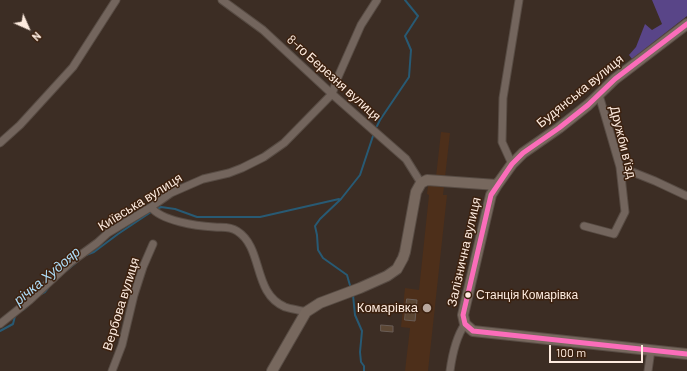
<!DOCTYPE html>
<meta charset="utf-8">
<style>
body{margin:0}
#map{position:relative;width:687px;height:371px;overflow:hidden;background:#3c2d24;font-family:Barlow,sans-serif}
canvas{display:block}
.north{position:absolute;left:8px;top:8px;width:40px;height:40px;-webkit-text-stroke:3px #3c210f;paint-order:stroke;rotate:135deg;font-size:11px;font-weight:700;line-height:16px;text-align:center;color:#fdebdf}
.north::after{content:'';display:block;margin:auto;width:14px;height:18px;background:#fdebdf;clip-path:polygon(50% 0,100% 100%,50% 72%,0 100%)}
.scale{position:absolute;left:549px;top:345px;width:94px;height:18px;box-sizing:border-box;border:2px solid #fdebdf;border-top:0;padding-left:5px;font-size:12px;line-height:14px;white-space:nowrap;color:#fdebdf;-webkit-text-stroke:3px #3c210f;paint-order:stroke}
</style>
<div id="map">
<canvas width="687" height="371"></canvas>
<div class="north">N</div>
<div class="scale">100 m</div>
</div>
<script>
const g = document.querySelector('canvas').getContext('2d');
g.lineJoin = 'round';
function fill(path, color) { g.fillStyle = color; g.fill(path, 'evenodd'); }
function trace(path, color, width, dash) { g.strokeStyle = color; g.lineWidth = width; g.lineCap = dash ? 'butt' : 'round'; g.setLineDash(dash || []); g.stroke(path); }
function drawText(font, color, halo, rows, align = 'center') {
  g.font = font + ' Barlow,sans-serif'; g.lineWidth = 3; g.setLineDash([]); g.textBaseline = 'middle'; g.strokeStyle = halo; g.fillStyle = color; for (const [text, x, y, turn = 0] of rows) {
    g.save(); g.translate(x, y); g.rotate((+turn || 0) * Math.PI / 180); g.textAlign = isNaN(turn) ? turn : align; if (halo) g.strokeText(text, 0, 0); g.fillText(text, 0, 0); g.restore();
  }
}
const built = new Path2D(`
 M441,132l9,1 -7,62h4l-19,176h-23l5,-43 -9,-1 4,-39 14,2 10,-95 -2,-1 1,-8h7z`);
const forest = new Path2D(`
 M652,0h35v16l-55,43 -3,-4 7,-8 9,-23 7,6 10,-6z`);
const stream = new Path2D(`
 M377,126l3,-6 29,-43 2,-27 -6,-14 13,-20 -13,-16
 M157,209l4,-2 14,2 22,8h63l79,-18
 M86,255l8,-3 24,-18 33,-22
 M66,271l12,-10
 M351,289l-4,-14 -24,-17 -5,-8 -1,-15 -2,-9 5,-7 21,-20 19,-24 13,-39
 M41,294l4,-2 4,-5
 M353,295l2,20 7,16 -2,21 1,10 3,4v5
 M23,310l7,-6
 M0,331l13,-7 2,-8 1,-1`);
const building = new Path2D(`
 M407,299l10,1 -2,21 -10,-1z
 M381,325l12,1v6l-12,-1z`);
const street = new Path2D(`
 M222,0l41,30 69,64 74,65 15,24
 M0,143l20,-18 53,-58 43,-67
 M512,164l-10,-22 1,-44 16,-98
 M620,167l35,14 32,15
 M151,207c10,14 46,19 63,20 8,1 15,-1 23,4 27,17 15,62 48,76 6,2 14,3 21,5
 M584,226l30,8 11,-22 -5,-45 -21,-72
 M0,324l30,-24 41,-38 26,-19 11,-10 43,-26 20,-14 32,-14 26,-6 13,-5 22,-11 20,-14 48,-49 6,-17 23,-52 16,-25
 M112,371l10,-26 12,-50 9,-28 10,-23
 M450,371c2,-15 6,-34 15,-47
 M648,371l3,-21`);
const secondary = new Path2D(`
 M687,24l-72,55 -27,26 -29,23 -36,25 -11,11 -15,21 -6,10 -28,120 2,9 8,7 214,23
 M272,371l34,-59 14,-9 40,-15 27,-12 10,-7 6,-11 2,-6 11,-60 5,-9 6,-3 70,5`);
const bus1 = new Path2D(`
 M687,24l-72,55 -27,26 -29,23 -36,25 -11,11 -21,31 -28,120 2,9 8,7 214,23`);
const markers = [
 [468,295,3.5,"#fdebdf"],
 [427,308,5,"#b9a89e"]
];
const busNames = [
 ["Станція Комарівка",476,295]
];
const streetNames = [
 ["8-го Березня вулиця",334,78,42],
 ["Будянська вулиця",580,91,-39],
 ["Дружби в’їзд",623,142,76],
 ["Київська вулиця",140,202,-32],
 ["Залізнична вулиця",464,252,-77],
 ["Вербова вулиця",121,304,-73]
];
const poiNames = [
 ["Комарівка",418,308]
];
const waterNames = [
 ["річка Худояр",47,276,-40]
];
fill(built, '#4d2f1a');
fill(forest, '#594588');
trace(stream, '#285a74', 2);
fill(building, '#5c4734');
trace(building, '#6a5d56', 1);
trace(street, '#584c44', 9);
trace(secondary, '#584c44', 12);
trace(street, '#73655d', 7);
trace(secondary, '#77685e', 10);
trace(bus1, '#fb6dba', 5);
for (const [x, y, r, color] of markers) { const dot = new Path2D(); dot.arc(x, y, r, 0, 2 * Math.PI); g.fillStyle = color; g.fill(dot); trace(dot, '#3c210f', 1.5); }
drawText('12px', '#fdebdf', '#3c210f', busNames, 'left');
drawText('13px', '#fdebdf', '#3c210f', streetNames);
drawText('13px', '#fdebdf', '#3c210f', poiNames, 'right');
drawText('italic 14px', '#aeddf8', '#3c210f', waterNames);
</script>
